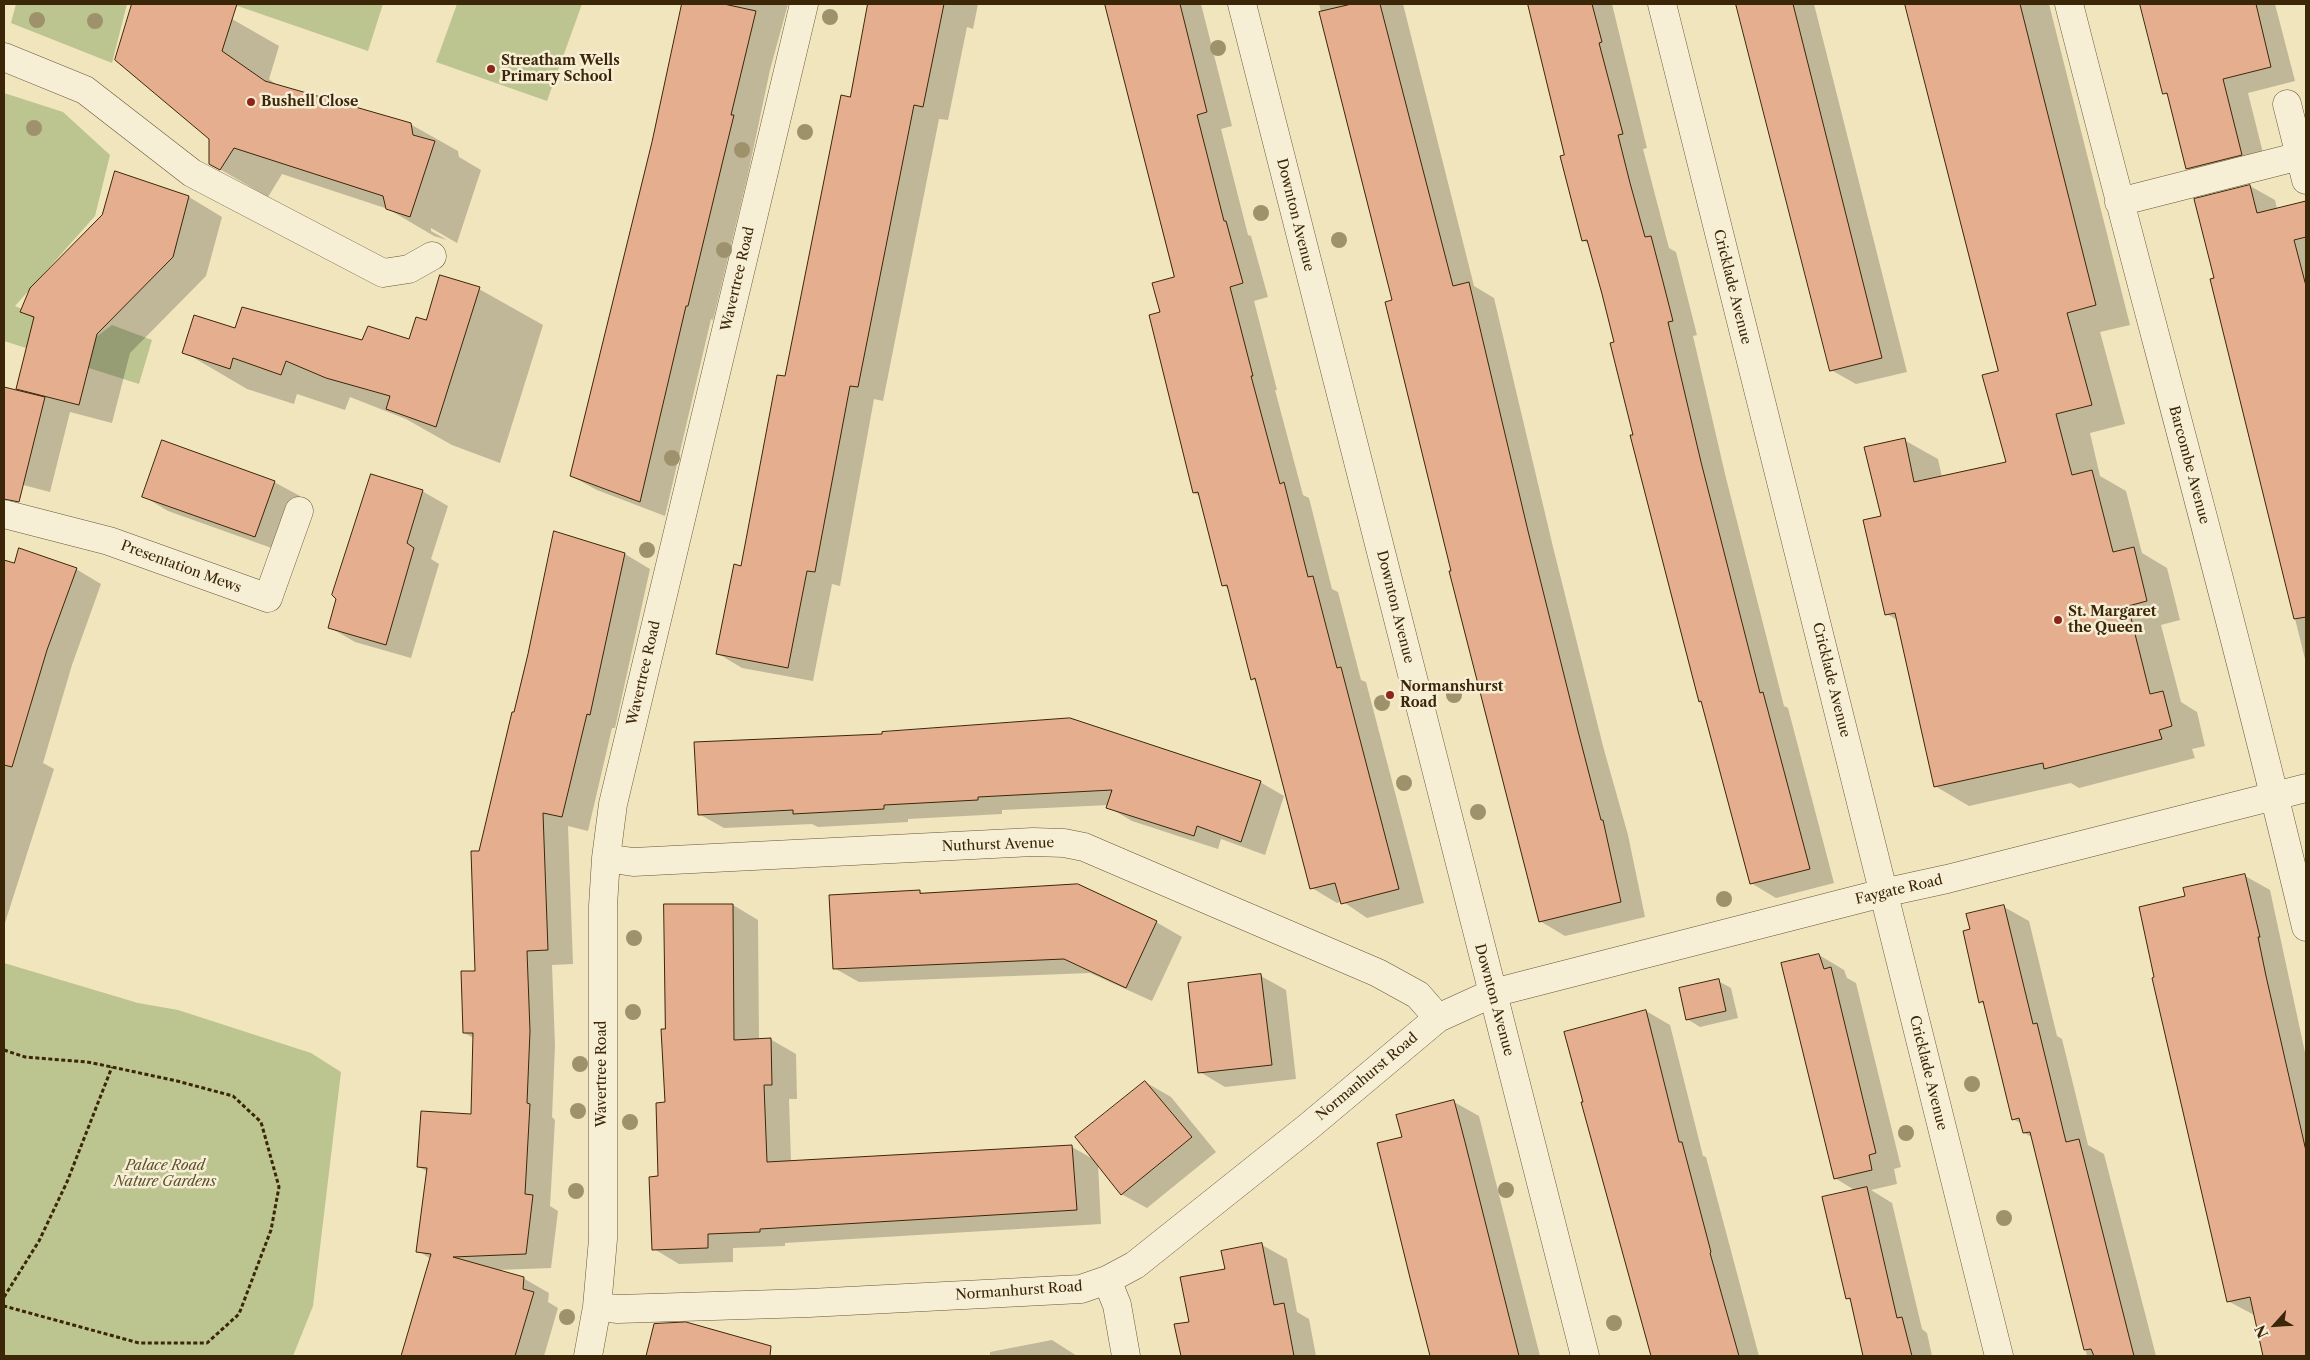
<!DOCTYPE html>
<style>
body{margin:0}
#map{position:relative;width:2310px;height:1360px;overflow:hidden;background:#f1e5be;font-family:"Libre Caslon Text",serif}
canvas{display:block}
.frame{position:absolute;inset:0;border:5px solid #3b2608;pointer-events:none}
.north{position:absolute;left:2250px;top:1300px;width:50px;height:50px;-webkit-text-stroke:4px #f6eed5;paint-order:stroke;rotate:244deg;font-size:14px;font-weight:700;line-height:20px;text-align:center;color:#3b2608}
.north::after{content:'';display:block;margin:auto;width:18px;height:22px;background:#3b2608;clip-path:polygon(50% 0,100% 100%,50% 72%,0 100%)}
</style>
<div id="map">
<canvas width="2310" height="1360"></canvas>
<div class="frame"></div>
<div class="north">N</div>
</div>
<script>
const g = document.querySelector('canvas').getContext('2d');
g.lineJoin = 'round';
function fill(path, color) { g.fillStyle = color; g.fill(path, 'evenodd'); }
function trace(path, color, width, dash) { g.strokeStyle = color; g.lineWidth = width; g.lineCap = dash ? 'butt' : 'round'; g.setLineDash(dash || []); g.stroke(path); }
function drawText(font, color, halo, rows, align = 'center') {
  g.font = font + ' "Libre Caslon Text",serif'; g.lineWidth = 5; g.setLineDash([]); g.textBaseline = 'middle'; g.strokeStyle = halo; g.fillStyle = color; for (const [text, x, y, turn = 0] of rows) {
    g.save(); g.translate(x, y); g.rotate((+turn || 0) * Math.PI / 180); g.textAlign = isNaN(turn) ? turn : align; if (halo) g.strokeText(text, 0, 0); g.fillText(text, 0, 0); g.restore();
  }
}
const green = new Path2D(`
 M16,4h111l-15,59 -101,-40z
 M232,4h151l-15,47z
 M457,4h125l-35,97 -111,-39z
 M4,93l59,19 47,43 -15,61 -80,90 77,34 20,-15 40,15 -13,44 -135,-43z
 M4,963l134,40 40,7 133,43 30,19 -28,234 -20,50h-289z`);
const shadow = new Path2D(`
 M133,4h52l47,15 47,27 -10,33 9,7 132,38 48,27 1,6 22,13 -24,73 -26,-15v3l16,9 -13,-4 -46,-27 -106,-35 -14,23 -57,-33 -1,-25 -94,-80z
 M683,4h105l-18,66 -22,104 -35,146 -2,-1 -46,197 -68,-26 -26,-14 82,-333z
 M877,4h101l-5,25 -6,-2 -19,93 -9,-1 -56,282 -9,-2 -34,187 -8,-2 -19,97 -71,-13 -25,-15 25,-86 109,-469z
 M1105,4h96l31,122 -11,3 27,106 3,1 17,61 -14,4 23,89h-2l28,105 6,3 23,91 6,3 23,88 5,2 58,221 -57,15 -25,-17 -5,2 -25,-15 -54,-206 -6,-3 -23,-90 -6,-4 -23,-89 -6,-3 -33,-180 14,-35z
 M1319,4h84l71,282 20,12 59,249 50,199 25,89 17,82 -80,19 -25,-15 -87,-349 -60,-271z
 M1528,4h84l35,144 -4,1 26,99 7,4 21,83 -4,1 33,142 58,228 4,2 46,175 -58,15 -25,-15 -49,-180 -2,-2 -65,-266 -20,-92 -25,-98 -7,-5 -18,-84z
 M1737,4h77l93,368 -51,12 -25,-14z
 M1906,4h143l81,321 -30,7 25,92 -35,9 10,43 26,15 16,62 25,15 13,52 -19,5 20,77 16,10 8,34 -13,3 3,9 -116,30 -8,-5 -102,23 -34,-20 -38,-166 -10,-6 -5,-97 22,-77 34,19 4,18 65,-14 -8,-92z
 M2141,4h134l20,77 -47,12 19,76 -55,14 -25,-15 -18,-72 -5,-3z
 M115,173l74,24 33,20 -16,59 -76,77 -18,70 -42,-11 -20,80 -46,-12v-92l20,5 -7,-5 18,-69 -13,-8 81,-95z
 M2250,186l25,14 2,9 29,-7v461l-95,-383 4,-1z
 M479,289l64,36 -43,138 -48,-18 -46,-26 -56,-22 -5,13 -48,-16 -3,10 -47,-15 -63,-37 52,-23 127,13 47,-1 17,-19z
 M274,482l26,14 -20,55 -112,-40 -25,-15z
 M422,491l26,15 -17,53 8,5 -28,94 -56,-16 -26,-15z
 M625,554l25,15 -35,159h-3l-24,103 -20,-5 5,138 -21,1 3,81 -3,71 3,3 -5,86 8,5 -7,57 -54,2 26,8 26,15 -1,9 10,6 -14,48h-141l28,-97 -13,-8 10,-79 -9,-5 53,-51 2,-78 -10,-5 12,-61 4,-120 35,-138z
 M4,562l10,3 62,4 25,15 -29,81 -29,98 11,6 -50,157z
 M695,743l565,39 24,14 -19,59 -44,-16 -3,10 -86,-28 -24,-14 1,-2 -107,5v4l-94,5v3l-90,5 -6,-3 -88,4 -25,-14z
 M2245,876l25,14 36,167v299h-41l-9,-40 -28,-15 -42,-404z
 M919,891l5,3 232,28 26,15 -30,64 -62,-28 -231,9 -25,-14z
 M733,905l25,15 1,120 11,-1 26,15 1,45h-8l2,63 281,-15 21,12 52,-77 26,15 45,55 -69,56 -26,-14 -23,-30 3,60 -316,19v3l-52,2v14l-54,2 -25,-15 12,-146v-73z
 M2004,907l25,14 28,115 5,3 26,106 16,9 52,202h-69l-55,-219 -8,-4 -2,-9 -9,-5 -28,-114 -4,-3 -10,-72z
 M1819,955l25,15 3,8 9,5 45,184 -7,2 3,15 -26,6 21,13 30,126 5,4 5,23h-68l-13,-55 -4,-3 9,-107 -21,-13z
 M1261,976l25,14 10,89 -71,8 -25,-15z
 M1718,981l13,7 7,30 -38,9 -13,-8z
 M1646,1011l24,14 33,131 3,1 53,199h-107l-70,-253z
 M1454,1102l25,14 61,240h-108l-54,-212 25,-6z
 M1262,1245l25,14 10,53 12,7 7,37h-135l-5,-31 14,-2 36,-53z
 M655,1325l80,25 23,6h-111z
 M1052,1340l25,16h-87v-4z`);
const building = new Path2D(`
 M132,4h105l-15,47 43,30 146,42 2,12 22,6 -25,76 -24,-8 -3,-13 -149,-48 -14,22 -11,-6v-25l-94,-79z
 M682,4h42l32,7 -25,104h3l-11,45 -35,146h-2l-46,196 -70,-26 82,-334z
 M868,4h76l-21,103 -9,-2 -56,282 -8,-1 -35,186 -8,-1 -19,97 -72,-14 18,-90 7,2 36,-191 8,1 56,-281 9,2z
 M1105,4h75l27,108 -10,3 27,106h2l17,62 -13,4 23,89h-2l29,108 4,-2 24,95 5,-1 24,92 4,-1 58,222 -58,15 -6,-21 -25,6 -55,-211 -4,2 -24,-95 -5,1 -24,-94 -5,1 -44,-178 11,-3 -8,-29 22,-6z
 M1352,4h28l73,282 16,-4 59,249 50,200 23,89h2l18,82 -82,20 -90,-351h2l-66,-269 7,-2 -73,-288z
 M1528,4h64l10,38 -3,1 24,91 -5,1 12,48 15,54 6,-1 11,42 11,43 -5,1 33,140 59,231 3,-1 47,177 -60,15 -49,-183 -2,1 -69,-267h3l-23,-92 4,-1 -12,-48 -15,-54 -5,1 -22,-85 4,-1z
 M1736,4h57l89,354 -52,13z
 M1905,4h115l76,301 -29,8 25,92 -36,9 16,61 20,-5 21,82 21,-5 13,54 -19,5 22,88 13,-3 9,35 -13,4 3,9 -118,30 -1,-6 -109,24 -39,-174 -10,2 -22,-95 18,-4 -17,-69 41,-9 9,44 92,-20 -24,-87 16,-4z
 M2140,4h116l15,63 -48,12 19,76 -56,14 -19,-76 -4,1z
 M115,171l74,25 -16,61 -76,77 -18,71 -63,-16 18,-72 -14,-5 10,-24 72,-73z
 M2250,185l7,28 49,-12v36l-12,3 12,46v331l-12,2 -84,-340 4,-1 -20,-79z
 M440,275l40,12 -44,140 -50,-18 4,-13 -64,-18 -40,-17 -5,14 -48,-17 -3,11 -48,-16 12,-38 41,13 7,-21 120,33 6,-14 41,13 7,-22 10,3z
 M4,387l41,10 -26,105 -15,-3z
 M162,440l113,41 -20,56 -113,-40z
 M371,474l52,16 -16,53 7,5 -28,97 -58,-17 8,-29 -4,-4z
 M554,531l71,22 -35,162 -3,-1 -25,103 -19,-4 5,137 -21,1 3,80 -3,72 3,1 -5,90 8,1 -7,59 -73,3 71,20 -1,12 11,3 -19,64h-114l30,-102 -15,-2 11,-84 -10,-1 4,-56 50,3 2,-81h-10l-2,-62h14l-4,-120h8l33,-139h2l14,-58z
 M19,548l58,20 -30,82 -35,117 -8,-2v-205l10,3z
 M1070,718l191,63 -20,61 -44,-16 -3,10 -88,-28 6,-18 -134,7v3l-94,5v4l-91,5v-4l-95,5 -4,-73 188,-8v-2z
 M2245,874l15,63h-2l8,39 40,175v205h-43l-13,-59 -23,5 -75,-324 2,-1 -15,-70 46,-11 -2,-8z
 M1078,884l79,37 -31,67 -62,-29 -231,10 -4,-74 91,-5v3z
 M664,904h69l1,136 37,-2 1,47h-8l3,77 305,-17 5,65 -317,19v3l-52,2v14l-56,2 -3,-73 9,-1 -2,-73 9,-1 -4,-73h4z
 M2004,905l29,119 4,-1 29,119 13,-3 55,217h-40l-3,-7 -7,1 -54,-218 -7,1 -4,-15 -7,2 -29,-119 -4,2 -16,-72 7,-2 -4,-15z
 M1819,954l5,15 7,-2 45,186 -7,2 3,15 -38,9 -53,-216z
 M1261,974l11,91 -74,8 -10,-90z
 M1719,979l7,32 -40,9 -7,-32z
 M1646,1010l33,132h3l29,110 -1,1 29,103h-88l-70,-254h2l-19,-70z
 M1145,1081l47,56 -71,58 -46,-58z
 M1454,1100l11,42 54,214h-89l-20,-78 -33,-135 25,-6 -6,-22z
 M1867,1187l30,131 5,-1 10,39h-49l-13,-58 -4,1 -24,-102z
 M1262,1243l12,62 10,-2 10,53h-113l-7,-32 15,-2 -9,-45 45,-8 -4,-18z
 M686,1322l85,24 -1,10h-124l8,-32z`);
const path = new Path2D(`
 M4,1050l21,7 62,5 25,5 65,14 56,15 28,26 18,65 -8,43 -32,84 -32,29h-68l-135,-37
 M4,1297l35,-56 28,-59 45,-115`);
const minor = new Path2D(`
 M1242,4l343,1352
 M1662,4l337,1352
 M2069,4c78,308 164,614 237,923
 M4,57l81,33 107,83 191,100 26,-4 23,-13
 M2287,104l19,76
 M2119,202l181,-46
 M4,514l105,27 159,57 31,-87
 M606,858l27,4 400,-20 31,1 20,4 294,126 40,22 20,23
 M1107,1280l10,25 9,51
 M597,1307l21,2 191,-6 272,-14 26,-9 28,-15 173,-138 130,-109 55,-25 390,-100 64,-14 359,-91
 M588,1356l9,-49 6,-68v-333l3,-48 7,-54 191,-800`);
const trees = [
 [830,17],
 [37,20],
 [95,21],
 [1218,48],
 [34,128],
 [805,132],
 [742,150],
 [1261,213],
 [1339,240],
 [724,250],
 [672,458],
 [647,550],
 [1454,695],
 [1382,703],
 [1404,783],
 [1478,812],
 [1724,899],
 [634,938],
 [633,1012],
 [580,1064],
 [1972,1084],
 [578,1111],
 [630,1122],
 [1906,1133],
 [1506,1190],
 [576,1191],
 [2004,1218],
 [567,1317],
 [1614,1323]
];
const markers = [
 [491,69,5,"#8f2418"],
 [251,102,5,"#8f2418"],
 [2058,620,5,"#8f2418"],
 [1390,695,5,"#8f2418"]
];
const poiNames = [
 ["Streatham Wells",501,61],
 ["Primary School",501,77],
 ["Bushell Close",261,102],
 ["St. Margaret",2068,612],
 ["the Queen",2068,628],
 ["Normanshurst",1400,687],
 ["Road",1400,703]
];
const streetNames = [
 ["Downton Avenue",1295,215,76],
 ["Wavertree Road",738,279,-77],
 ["Cricklade Avenue",1732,287,76],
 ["Barcombe Avenue",2189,465,75],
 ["Presentation Mews",181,567,20],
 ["Downton Avenue",1395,607,76],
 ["Wavertree Road",644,673,-77],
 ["Cricklade Avenue",1831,680,76],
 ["Nuthurst Avenue",998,845,-2],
 ["Faygate Road",1899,890,-13],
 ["Downton Avenue",1494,1000,75],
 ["Cricklade Avenue",1928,1073,76],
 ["Wavertree Road",602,1074,-90],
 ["Normanhurst Road",1367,1077,-40],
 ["Normanhurst Road",1019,1291,-4]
];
const parkNames = [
 ["Palace Road",165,1166],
 ["Nature Gardens",165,1182]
];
fill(green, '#bcc490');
fill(shadow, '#0003');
fill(building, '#e5af8f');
trace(building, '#3b2608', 1);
trace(minor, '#685636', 29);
trace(path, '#3b2608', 3, [4, 2.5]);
trace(minor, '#f6eed5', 28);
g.fillStyle = '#9e926d';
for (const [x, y] of trees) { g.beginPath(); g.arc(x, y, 8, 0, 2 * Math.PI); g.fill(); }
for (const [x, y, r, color] of markers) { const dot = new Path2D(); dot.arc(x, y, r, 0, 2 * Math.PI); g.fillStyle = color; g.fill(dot); trace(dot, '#f6eed5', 2); }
drawText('bold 14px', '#3b2608', '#f6eed5', poiNames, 'left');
drawText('14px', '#3b2608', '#f6eed5', streetNames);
drawText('italic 14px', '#5b4e2a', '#f6eed5', parkNames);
</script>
